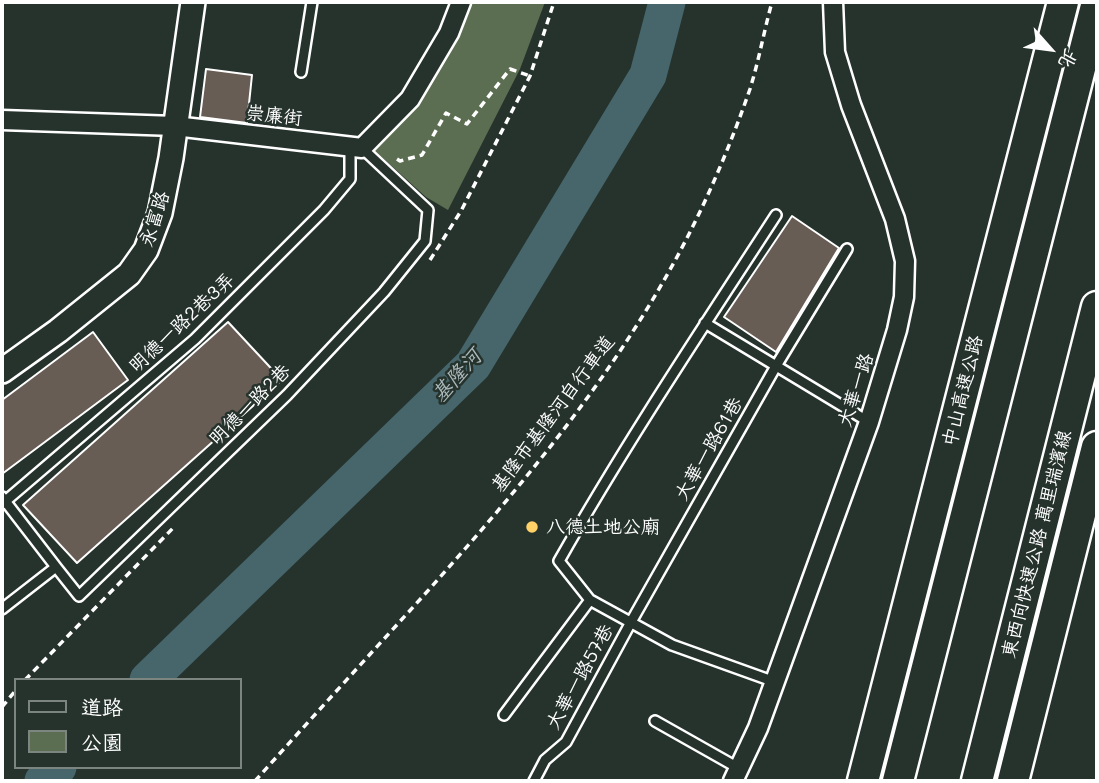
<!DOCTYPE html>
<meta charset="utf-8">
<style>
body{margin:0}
#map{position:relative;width:1099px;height:783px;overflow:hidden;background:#26332d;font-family:Mali,"LXGW WenKai TC",sans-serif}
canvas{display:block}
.frame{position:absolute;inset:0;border:4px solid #fff;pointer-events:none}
.legend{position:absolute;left:14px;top:678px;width:228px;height:91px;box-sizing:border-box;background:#26332d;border:2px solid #7d8581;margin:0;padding:9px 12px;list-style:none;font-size:21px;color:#fff}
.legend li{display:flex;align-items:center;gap:14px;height:35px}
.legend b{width:35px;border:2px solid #7d8581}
.north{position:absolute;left:1015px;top:14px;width:70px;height:70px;-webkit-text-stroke:5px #26332d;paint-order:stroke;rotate:118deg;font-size:19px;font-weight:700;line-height:28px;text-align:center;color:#fff}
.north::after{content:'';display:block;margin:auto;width:24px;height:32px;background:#fff;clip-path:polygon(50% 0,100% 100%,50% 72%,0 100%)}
</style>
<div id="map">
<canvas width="1099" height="783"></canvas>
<div class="frame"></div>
<ul class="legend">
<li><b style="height:9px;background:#26332d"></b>道路</li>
<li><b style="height:19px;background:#5b6e51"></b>公園</li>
</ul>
<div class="north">北</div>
</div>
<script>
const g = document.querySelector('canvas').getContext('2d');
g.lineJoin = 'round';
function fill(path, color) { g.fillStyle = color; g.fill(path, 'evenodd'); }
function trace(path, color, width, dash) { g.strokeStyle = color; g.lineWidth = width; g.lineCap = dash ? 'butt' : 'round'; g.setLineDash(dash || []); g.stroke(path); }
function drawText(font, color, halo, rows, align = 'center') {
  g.font = font + ' Mali,"LXGW WenKai TC",sans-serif'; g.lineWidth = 5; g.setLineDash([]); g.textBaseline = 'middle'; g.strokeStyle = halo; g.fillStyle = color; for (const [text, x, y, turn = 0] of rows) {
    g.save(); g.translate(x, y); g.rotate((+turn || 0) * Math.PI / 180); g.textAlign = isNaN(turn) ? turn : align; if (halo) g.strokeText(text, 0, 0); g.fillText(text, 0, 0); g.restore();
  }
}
const green = new Path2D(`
 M473,2h72l-25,67 -72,141 -22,-13 -52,-47 47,-52 41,-68z`);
const river = new Path2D(`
 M148,680l325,-315 175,-290 19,-73
 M43,781l15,-14`);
const building = new Path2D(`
 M206,69l46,6 -5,48 -47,-6z
 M792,216l47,32 -63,104 -52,-35z
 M228,322l54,58 -205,183 -54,-58z
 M93,332l35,48 -126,94v-74z`);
const path = new Path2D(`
 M397,159l3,2 22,-6 24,-42 21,11 43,-55 20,7
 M430,260l31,-49 69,-135 24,-74
 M25,680l150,-154
 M2,707l14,-17
 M255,781c53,-59 107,-118 160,-176 103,-114 203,-232 273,-369 24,-47 45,-98 62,-147 9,-29 14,-58 22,-87`);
const lane = new Path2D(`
 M301,72l11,-70
 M705,323l164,99
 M2,497l54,70
 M2,504l193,-165 129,-129 26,-31v-34
 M2,609l54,-42 23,29 208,-201 97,-103 41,-51 3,-31 -66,-62
 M775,682l-103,-37 -82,-45 -31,-39c67,-118 143,-232 217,-346
 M504,715l86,-115
 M655,721l85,48
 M534,781l11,-21 21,-18 65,-120 145,-256 71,-117`);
const street = new Path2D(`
 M2,120l173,6 187,22 48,-49 39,-66 12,-31
 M733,781l25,-53 111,-306 28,-92 7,-33 1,-36 -10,-42 -44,-114 -16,-53 -2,-50`);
const secondary = new Path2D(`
 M2,371l56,-40 71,-57 17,-24 14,-37 11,-55 22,-156`);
const highway = new Path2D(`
 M863,781l200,-779
 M898,781l199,-779
 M977,781l120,-474
 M1013,781l84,-334`);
const markers = [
 [532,527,7,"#ffd166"]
];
const streetNames = [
 ["崇廉街",274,116,6],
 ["永富路",155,219,-72],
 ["明德一路2巷3弄",182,323,-43],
 ["大華一路",856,390,-72],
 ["中山高速公路",963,391,-76],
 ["明德一路2巷",250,405,-45],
 ["基隆市基隆河自行車道",553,414,-53],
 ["大華一路61巷",709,449,-60],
 ["東西向快速公路 萬里瑞濱線",1037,544,-76],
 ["大華一路57巷",580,677,-61]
];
const poiNames = [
 ["八德土地公廟",546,527]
];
const waterNames = [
 ["基隆河",457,376,-48]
];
fill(green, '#5b6e51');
trace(river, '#46666c', 37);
fill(building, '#685d55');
trace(building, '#fff', 2);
trace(lane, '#fff', 14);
trace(street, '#fff', 23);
trace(secondary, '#fff', 28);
trace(highway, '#fff', 35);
trace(path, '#fff', 3.5, [7, 5]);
trace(lane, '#26332d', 9);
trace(street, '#26332d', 18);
trace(secondary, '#26332d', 23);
trace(highway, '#26332d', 30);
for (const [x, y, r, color] of markers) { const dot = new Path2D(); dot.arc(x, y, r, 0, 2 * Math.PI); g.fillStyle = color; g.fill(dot); trace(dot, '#26332d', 2.5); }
drawText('19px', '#fff', '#26332d', streetNames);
drawText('19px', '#fff', '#26332d', poiNames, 'left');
drawText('italic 21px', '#acbabd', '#26332d', waterNames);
</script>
